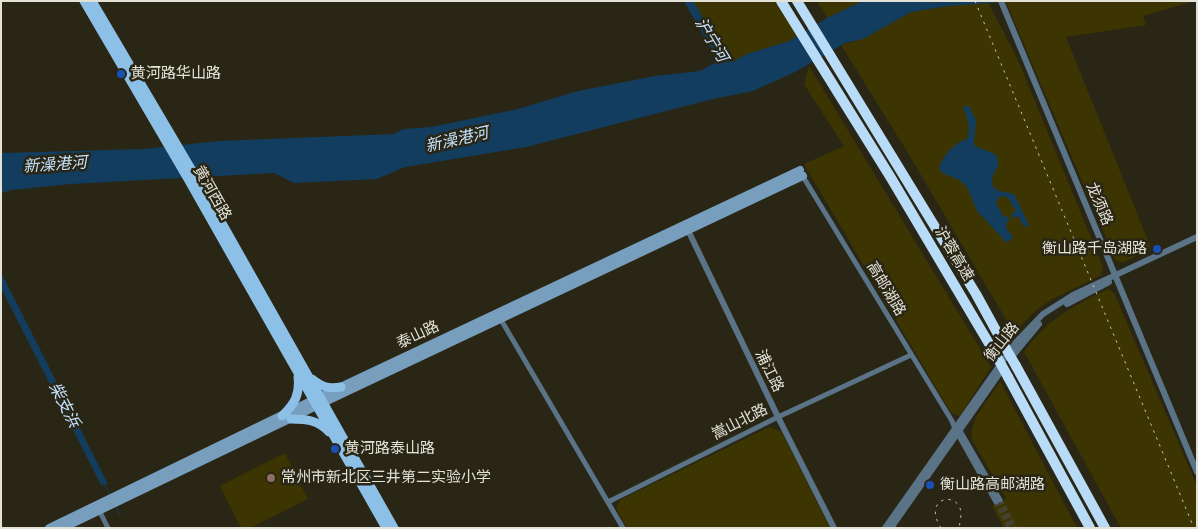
<!DOCTYPE html>
<meta charset="utf-8">
<style>
body{margin:0}
#map{position:relative;width:1198px;height:529px;overflow:hidden;background:#292616;font-family:"PT Sans",sans-serif}
canvas{display:block}
.frame{position:absolute;inset:0;border:2px solid #e3e2d7;pointer-events:none}
</style>
<div id="map">
<canvas width="1198" height="529"></canvas>
<div class="frame"></div>
</div>
<script>
const g = document.querySelector('canvas').getContext('2d');
g.lineJoin = 'round';
function fill(path, color) { g.fillStyle = color; g.fill(path, 'evenodd'); }
function trace(path, color, width, dash) { g.strokeStyle = color; g.lineWidth = width; g.lineCap = dash ? 'butt' : 'round'; g.setLineDash(dash || []); g.stroke(path); }
function drawText(font, color, halo, rows, align = 'center') {
  g.font = font + ' "PT Sans","Noto Sans SC",sans-serif'; g.lineWidth = 5; g.setLineDash([]); g.textBaseline = 'middle'; g.strokeStyle = halo; g.fillStyle = color; for (const [text, x, y, turn = 0] of rows) {
    g.save(); g.translate(x, y); g.rotate((+turn || 0) * Math.PI / 180); g.textAlign = isNaN(turn) ? turn : align; if (halo) g.strokeText(text, 0, 0); g.fillText(text, 0, 0); g.restore();
  }
}
const green = new Path2D(`
 M693,1h84l21,35 -9,5 -42,13 -15,8 -7,-8z
 M817,1h46l-36,17z
 M1016,1h178l-51,15 3,9 -80,12 85,211 -28,15 -7,-2 -110,-259z
 M988,2l30,58 85,207 -2,8 -50,25 -17,12 -20,21 -106,-180 -67,-108 22,-6 48,-27 37,-6z
 M809,66l182,301 -31,49 -9,-3 -147,-249 40,-18 -40,-62z
 M1108,289l6,4 83,193v42h-76l-97,-176c24,-34 48,-45 84,-63z
 M1000,381l77,147h-73l-12,-22 14,-8 -34,-58c-3,-23 18,-40 28,-59z
 M769,427l12,4 49,97h-203l-11,-20 4,-8z
 M285,453l23,46 -58,29h-9l-21,-42z`);
const water = new Path2D(`
 M684,1h9l32,53 7,8 15,-8 42,-13 38,-23 36,-17h153l-68,5 -37,6 -48,27 -18,4 -50,29 -42,19 -40,8 -187,48 -121,20 -28,12 -83,4 -20,-10 -203,11 -59,6 -11,3v-40l143,-4 75,-8 175,-7 10,-5 27,-2 87,-18 60,-18 77,-15 45,-5 18,-10z
 M963,106h6l7,14 -2,22 1,4 20,8 3,5v7l-6,11 1,10 6,4 15,3 15,31 -5,2 -6,-11 -5,2 -2,-4 5,-3 -8,-13 -4,-2 -5,1 -3,6 8,14 4,-1 2,4 -3,1 -1,7 7,9 -6,6 -30,-32 -10,-24 -6,-6 -20,-9 -2,-4c4,-13 15,-25 28,-29 4,-11 0,-22 -4,-33z
 M1,272l107,212 -7,1 -100,-197z`);
const stream = new Path2D(`
 M104,483l6,12
 M115,505l5,10`);
const minorTunnel = new Path2D(`
 M1000,500l15,28
 M996,502l14,26`);
const minor = new Path2D(`
 M802,175l150,246 3,8 41,73
 M500,318l123,210
 M959,429l41,71
 M608,502l170,-85 133,-62
 M99,510l9,18`);
const tertiary = new Path2D(`
 M1001,1l196,471
 M686,226l92,191 56,111
 M1067,304l42,-22
 M1010,359l29,-35
 M885,528l131,-186 27,-28 30,-19 124,-58
 M891,528l113,-161`);
const secondary = new Path2D(`
 M49,528l270,-131 481,-227
 M63,528l260,-125 480,-227`);
const primary = new Path2D(`
 M84,1l104,178 198,349
 M92,1l105,178 197,349
 M312,379c10,8 16,10 29,8
 M282,416c13,-12 18,-22 16,-39
 M291,419c15,0 27,1 38,13`);
const motorway = new Path2D(`
 M781,1l110,177 106,179
 M797,1l179,293 29,53
 M1016,366l89,162
 M1008,377l82,151`);
const rail = new Path2D(`
 M975,1l219,527
 M941,528c-18,-28 12,-37 19,-20 2,6 0,14 -1,20`);
const motorwayBridge = new Path2D(`
 M1005,347l11,19
 M997,357l11,20`);
const markers = [
 [121,74,5,"#1a4fb4"],
 [1157,249,5,"#1a4fb4"],
 [335,449,5,"#1a4fb4"],
 [271,478,5,"#8d6e63"],
 [930,485,5,"#1a4fb4"]
];
const poiNames = [
 ["黄河路华山路",131,74],
 ["衡山路千岛湖路",1147,249,"right"],
 ["黄河路泰山路",345,449],
 ["常州市新北区三井第二实验小学",281,478],
 ["衡山路高邮湖路",940,485]
];
const streetNames = [
 ["黄河西路",212,193,60],
 ["龙须路",1099,204,67],
 ["沪蓉高速",954,254,59],
 ["高邮湖路",886,289,59],
 ["泰山路",418,335,-25],
 ["衡山路",1002,342,-51],
 ["浦江路",769,371,64],
 ["嵩山北路",740,422,-27]
];
const waterNames = [
 ["沪宁河",711,40,59],
 ["新澡港河",457,140,-13],
 ["新澡港河",55,165,-4],
 ["柴支浜",64,405,63]
];
fill(green, '#3d3501');
fill(water, '#133d5e');
trace(stream, '#133d5e', 1);
trace(minorTunnel, '#454233', 5, [5, 2.5]);
trace(minor, '#5a7386', 5);
trace(tertiary, '#5a7386', 6);
trace(secondary, '#779fbd', 8);
trace(primary, '#8dc0e7', 9);
trace(motorway, '#b8dcf8', 10);
trace(rail, '#c3c2b6', 1, [2.5, 5]);
trace(motorwayBridge, '#b8dcf8', 10);
for (const [x, y, r, color] of markers) { const dot = new Path2D(); dot.arc(x, y, r, 0, 2 * Math.PI); g.fillStyle = color; g.fill(dot); trace(dot, '#292616', 2); }
drawText('15px', '#e3e2d7', '#292616', poiNames, 'left');
drawText('15px', '#e3e2d7', '#292616', streetNames);
drawText('italic 16px', '#c5e3fe', '#292616', waterNames);
</script>
